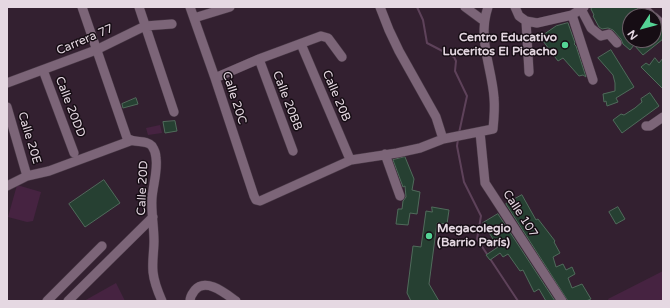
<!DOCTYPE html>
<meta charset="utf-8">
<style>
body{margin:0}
#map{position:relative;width:670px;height:308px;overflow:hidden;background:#332030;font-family:"Varela Round",sans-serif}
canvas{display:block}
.frame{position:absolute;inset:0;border:8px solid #e5d8e2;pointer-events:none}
.north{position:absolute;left:622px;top:8px;width:40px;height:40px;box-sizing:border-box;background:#160d14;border:1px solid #695e66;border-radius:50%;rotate:234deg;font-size:11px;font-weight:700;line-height:16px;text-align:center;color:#e5d8e2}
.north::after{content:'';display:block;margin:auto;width:14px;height:18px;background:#54d395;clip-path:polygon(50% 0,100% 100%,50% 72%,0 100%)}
</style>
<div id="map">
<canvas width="670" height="308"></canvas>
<div class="frame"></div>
<div class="north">N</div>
</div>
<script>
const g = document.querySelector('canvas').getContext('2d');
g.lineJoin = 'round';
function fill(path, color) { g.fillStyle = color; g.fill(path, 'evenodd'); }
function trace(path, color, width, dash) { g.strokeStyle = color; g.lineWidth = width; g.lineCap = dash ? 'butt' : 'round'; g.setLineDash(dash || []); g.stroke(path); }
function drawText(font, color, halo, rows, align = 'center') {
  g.font = font + ' "Varela Round",sans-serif'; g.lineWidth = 3; g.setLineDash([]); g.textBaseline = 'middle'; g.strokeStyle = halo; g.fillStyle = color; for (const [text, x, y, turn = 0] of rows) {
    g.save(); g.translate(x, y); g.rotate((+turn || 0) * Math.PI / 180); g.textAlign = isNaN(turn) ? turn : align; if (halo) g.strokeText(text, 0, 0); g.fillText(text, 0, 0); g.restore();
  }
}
const green = new Path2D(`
 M160,125l2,8 -14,2 -2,-7z
 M17,185l24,7 -8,29 -6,1 -19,-5z
 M663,271v30h-54l-1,-2z
 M116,283l9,18h-41z`);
const stream = new Path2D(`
 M417,7l6,13 4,23 27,14 2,4 -1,10 12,25 -8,37
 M458,139l-1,7 7,36 17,34 -4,23 41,62`);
const building = new Path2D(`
 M594,7h43l2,4 5,5h-14v24h8l-1,1 3,3 5,-4h9v-15l5,5 4,1v8l-20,16 -9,-10 -4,5 -7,-6 -2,-5 -8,-9 -5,-2 -6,1 -3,-2 -6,-11 1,-1 -3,-6z
 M568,23l7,20 -1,1 2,2 10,31 -3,-2 -4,1 -16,-18 -5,3 -18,-24 16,-11z
 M611,50l23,37 -18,11 2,4 -11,4 -1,-5 -2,1 -1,-8 12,-3v-8l-2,-8 -15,-17z
 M655,58l4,5 4,-5v31l-22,-22 5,-4 3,2z
 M650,93l9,13 -37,27 -9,-13 8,-6 3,1 11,-7 7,-6 -1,-3z
 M136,98l2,6 -15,4 -1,-4z
 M175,121l2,10 -12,2 -2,-11z
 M405,157l9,22 -2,11 8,2 -3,22 -7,-1 -2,12 -12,-1 2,-15h4l1,-8 3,-4 -1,-11 -2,1 -10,-27z
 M104,180l16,23 -35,24 -16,-23z
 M522,195l14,25 2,-1 17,22 -1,1 6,11 -7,4 3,10 7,-3 3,6 6,-3 3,7 -7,4 4,10 10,-4 9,15 -5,2h-18l-62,-97z
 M432,207l17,3 -2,14 -10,-1 -8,61 10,17h-28l-4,-8 6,-47 8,1 5,-36 6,1z
 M618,207l7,12 -9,5 -7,-12z
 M498,214l57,87h-9l-7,-12 -5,3 -11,-22 -3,1 -12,-17 -5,3 -3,-4 -10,7 -4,-5 12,-8 -15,-24z`);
const minor = new Path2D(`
 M82,7l45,131c7,6 19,1 25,8 2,3 4,8 4,12 2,12 -3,27 -4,40 -1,14 2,28 2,43 0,10 -2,20 -1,31 1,10 5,20 9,29
 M139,7l35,105
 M190,7l25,71 39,118 2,4 4,1 91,-41 46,-7 23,-5 23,-9 50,-10c1,-10 2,-21 1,-31 -2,-31 -17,-59 -6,-91
 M380,7l9,23 10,21 37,66 7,22
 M465,7l19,14
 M515,7l4,9 7,5 11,2 35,-8 12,-8
 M643,7l9,9
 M581,9l10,19 10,8 8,-2 8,9
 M572,15l21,65
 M654,17l9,8
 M194,18l36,-11
 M526,21l3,51
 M301,44l48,113
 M259,59l34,92
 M43,70l31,83
 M215,78l44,-19 62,-23 7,2 14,19
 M7,83l89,-33 49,-24 27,-2
 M7,107l20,69
 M646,126h4l13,-9
 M480,132l5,51 77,118
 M385,154l15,42
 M7,186l20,-10 22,-5 81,-30
 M47,301l55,-55
 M68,301l85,-84
 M190,301c0,-5 2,-7 5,-11 11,-13 31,4 41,11`);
const markers = [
 [565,45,4,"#54d395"],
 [429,236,4,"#54d395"]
];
const poiNames = [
 ["Centro Educativo",557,38],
 ["Luceritos El Picacho",557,52],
 ["Megacolegio",437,229,"left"],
 ["(Barrio París)",437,243,"left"]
];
const streetNames = [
 ["Carrera 77",85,40,-23],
 ["Calle 20B",336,96,67],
 ["Calle 20C",234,98,72],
 ["Calle 20BB",287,101,69],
 ["Calle 20DD",70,107,69],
 ["Calle 20E",29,138,73],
 ["Calle 20D",143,188,-87],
 ["Calle 107",520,214,57]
];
fill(green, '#462341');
trace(stream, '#5e425a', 2);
fill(building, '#264032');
trace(building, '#506b5b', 1);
trace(minor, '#4b3b48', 10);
trace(minor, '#7c6578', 9);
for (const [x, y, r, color] of markers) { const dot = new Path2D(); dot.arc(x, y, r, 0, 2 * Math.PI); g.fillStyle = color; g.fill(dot); trace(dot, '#160d14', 1.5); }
drawText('bold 12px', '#e5d8e2', '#160d14', poiNames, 'right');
drawText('12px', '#e5d8e2', '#160d14', streetNames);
</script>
